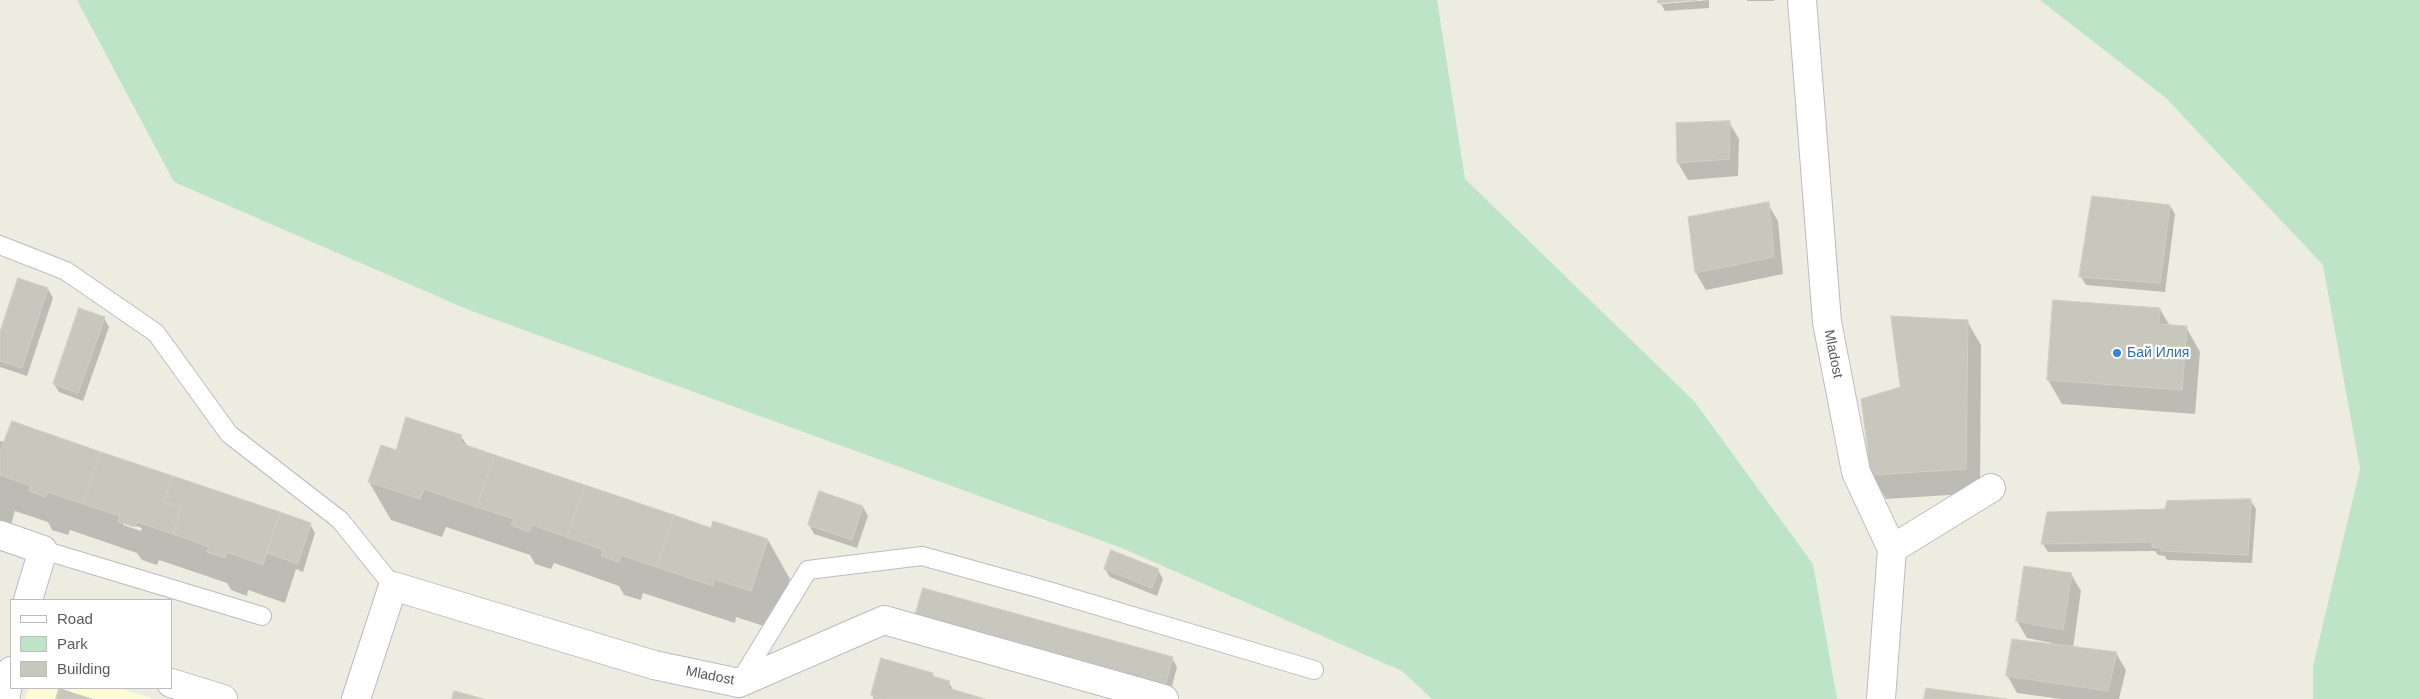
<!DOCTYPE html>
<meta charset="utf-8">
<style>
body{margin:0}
#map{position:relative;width:2419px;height:699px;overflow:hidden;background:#ecece1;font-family:Arial,sans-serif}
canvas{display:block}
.legend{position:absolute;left:10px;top:599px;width:162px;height:90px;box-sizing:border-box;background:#fff;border:1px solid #bdbdc0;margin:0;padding:6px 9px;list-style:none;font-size:15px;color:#595b62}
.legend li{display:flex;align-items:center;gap:10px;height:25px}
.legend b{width:25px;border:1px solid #bdbdc0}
</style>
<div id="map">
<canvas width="2419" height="699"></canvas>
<ul class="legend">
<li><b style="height:6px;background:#fff"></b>Road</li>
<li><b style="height:14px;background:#bde4c6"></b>Park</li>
<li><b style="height:14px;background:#c7c7bd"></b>Building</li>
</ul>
</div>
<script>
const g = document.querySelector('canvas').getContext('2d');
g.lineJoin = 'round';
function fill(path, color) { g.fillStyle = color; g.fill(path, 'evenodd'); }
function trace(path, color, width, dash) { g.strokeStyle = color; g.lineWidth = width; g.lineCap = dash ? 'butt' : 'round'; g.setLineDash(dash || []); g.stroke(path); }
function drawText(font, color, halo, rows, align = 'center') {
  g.font = font + ' Arial,sans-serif'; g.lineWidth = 4.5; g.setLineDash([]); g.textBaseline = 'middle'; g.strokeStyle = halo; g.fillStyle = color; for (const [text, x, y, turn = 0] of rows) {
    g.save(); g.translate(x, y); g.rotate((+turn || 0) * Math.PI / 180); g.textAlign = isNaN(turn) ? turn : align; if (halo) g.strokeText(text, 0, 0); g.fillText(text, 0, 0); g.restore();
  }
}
const commercial = new Path2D(`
 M29,688h90l35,11h-129z`);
const green = new Path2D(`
 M77,0h1360l28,179 229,222 119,163 24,135h-405l-30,-28 -280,-123 -653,-238 -295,-128z
 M2040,0h379v699h-106v-33l47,-197 -37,-204 -157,-167z`);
const shadow = new Path2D(`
 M1659,0h23l-20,2v2l47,-4v8l-44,3z
 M1747,0h27v1h-27z
 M1729,122l10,17 -1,37 -50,4 -10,-17 -1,-38z
 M1768,204l10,17 5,53 -77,16 -10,-17 -7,-55z
 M2170,206l5,8 -10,78 -79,-7 -5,-8z
 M48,289l5,9 -26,78 -27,-9v-31z
 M2160,309l10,17 16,1 14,25 -5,62 -133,-10 -14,-24z
 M104,318l5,9 -26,74 -24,-9 -5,-8z
 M1967,321l14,24 -1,148 -94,6 -14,-24 30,-87z
 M461,436l7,11 244,82 56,11 22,39 -17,50 -37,-12 -1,6 -92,-30 -2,7 -17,-5 -5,-9 -65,-23 -3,6 -16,-5 -5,-9 -84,-28 -4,10 -51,-17 -22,-38 27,-31z
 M0,441l279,72 31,11 5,9 -12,39 -7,-3 -11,34 -37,-13 -1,6 -16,-6 -4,-7 -68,-23 -2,5 -15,-5 -5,-7 -67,-23 -2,5 -16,-5 -4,-8 -33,-11 -6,20 -9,-3zM123,522l19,6 -1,3 -18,-6z
 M2251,501l5,8 -4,54 -85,-3 -2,-4 -7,-1 -3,-4 -107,1 -5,-8 123,-34z
 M863,507l5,9 -11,32 -43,-14 -5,-9z
 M1105,569l53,1 5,9 -6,17 -47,-19z
 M2071,574l10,17 -8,57 43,5 10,17 -7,29h-58l-44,-6 -10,-18 45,-30v-2l-25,-5 -10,-17z
 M924,589l248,69 5,9 -8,30z
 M933,674l2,5 14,4 5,8 28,8h-108l-2,-4z`);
const building = new Path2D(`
 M1658,0h39l-39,3z
 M1730,121l-1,38 -52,4 -1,-40z
 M2092,196l78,9 -10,78 -81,-6z
 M1769,202l5,55 -79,16 -7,-56z
 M18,278l30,10 -26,80 -22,-7v-29z
 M2053,300l107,8 -1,16 28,2 -5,64 -135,-10z
 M79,308l26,9 -27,76 -25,-9z
 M1891,316l77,4 -2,149 -95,6 -10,-76 39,-12z
 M406,417l56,18 -2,8 35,12 -18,52 -53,-18 -4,10 -52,-17 13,-37 15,5z
 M12,421l89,31 -17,52 -36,-12 -2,5 -17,-6 2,-5 -31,-11v-23z
 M101,452l72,24 -9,26 17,6 -8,26 -36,-12 -2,5 -17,-5 2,-6 -36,-12z
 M495,455l90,30 -18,52 -35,-12 -3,7 -18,-7 3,-6 -37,-12z
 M173,476l107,36 -17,53 -36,-13 -2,6 -18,-6 2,-5 -36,-13 8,-26 -17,-6z
 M585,485l89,30 -17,52 -36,-12 -2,7 -18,-6 2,-6 -36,-13z
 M819,491l44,15 -11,34 -44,-15z
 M2251,499l-3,56 -87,-4v-3l-9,-1v-5l-111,2 6,-32 118,-3 2,-8z
 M280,512l31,11 -13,41 -31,-11z
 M674,515l37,13 2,-7 55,18 -17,52 -37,-12 -1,7 -56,-19z
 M1111,550l48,19 -7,19 -48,-19z
 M2024,566l48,7 -9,57 -47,-9z
 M923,588l250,69 -9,32 -250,-70z
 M2012,639l105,13 -9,39 -102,-15z
 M881,658l52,15 -1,3 18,5 -2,7 37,11h-103l-11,-4z
 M59,688l11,4 22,7h-36z
 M1926,688l81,11h-83z
 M454,691l19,5 11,3h-32z`);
const lane = new Path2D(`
 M0,245l66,26 90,62 73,101 111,86 53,66
 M43,550l219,66
 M739,683l69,-113 114,-14 116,32 276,82`);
const street = new Path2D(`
 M1802,0l25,322 29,150 36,77 -11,150
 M0,535l43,15 -15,50
 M1892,549l99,-61
 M171,683l52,16
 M5,699l6,-28
 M356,699l37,-113 261,79 85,18 145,-63 280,79`);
const markers = [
 [2117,353,5,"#3f7fe0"]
];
const shopNames = [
 ["Бай Илия",2127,353]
];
const streetNames = [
 ["Mladost",1833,354,79],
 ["Mladost",710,676,11]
];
fill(commercial, '#fdfdd5');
fill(green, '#bde4c6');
fill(shadow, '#0003');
fill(building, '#c7c7bd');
trace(building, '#d1cfbf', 1);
trace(lane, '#bbbcc3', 20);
trace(street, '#bbbcc3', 30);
trace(lane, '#fff', 18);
trace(street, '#fff', 28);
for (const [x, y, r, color] of markers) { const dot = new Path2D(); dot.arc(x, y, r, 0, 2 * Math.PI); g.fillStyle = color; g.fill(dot); trace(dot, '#fff', 2); }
drawText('14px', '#366cbe', '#fff', shopNames, 'left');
drawText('14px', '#595b62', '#fff', streetNames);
</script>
